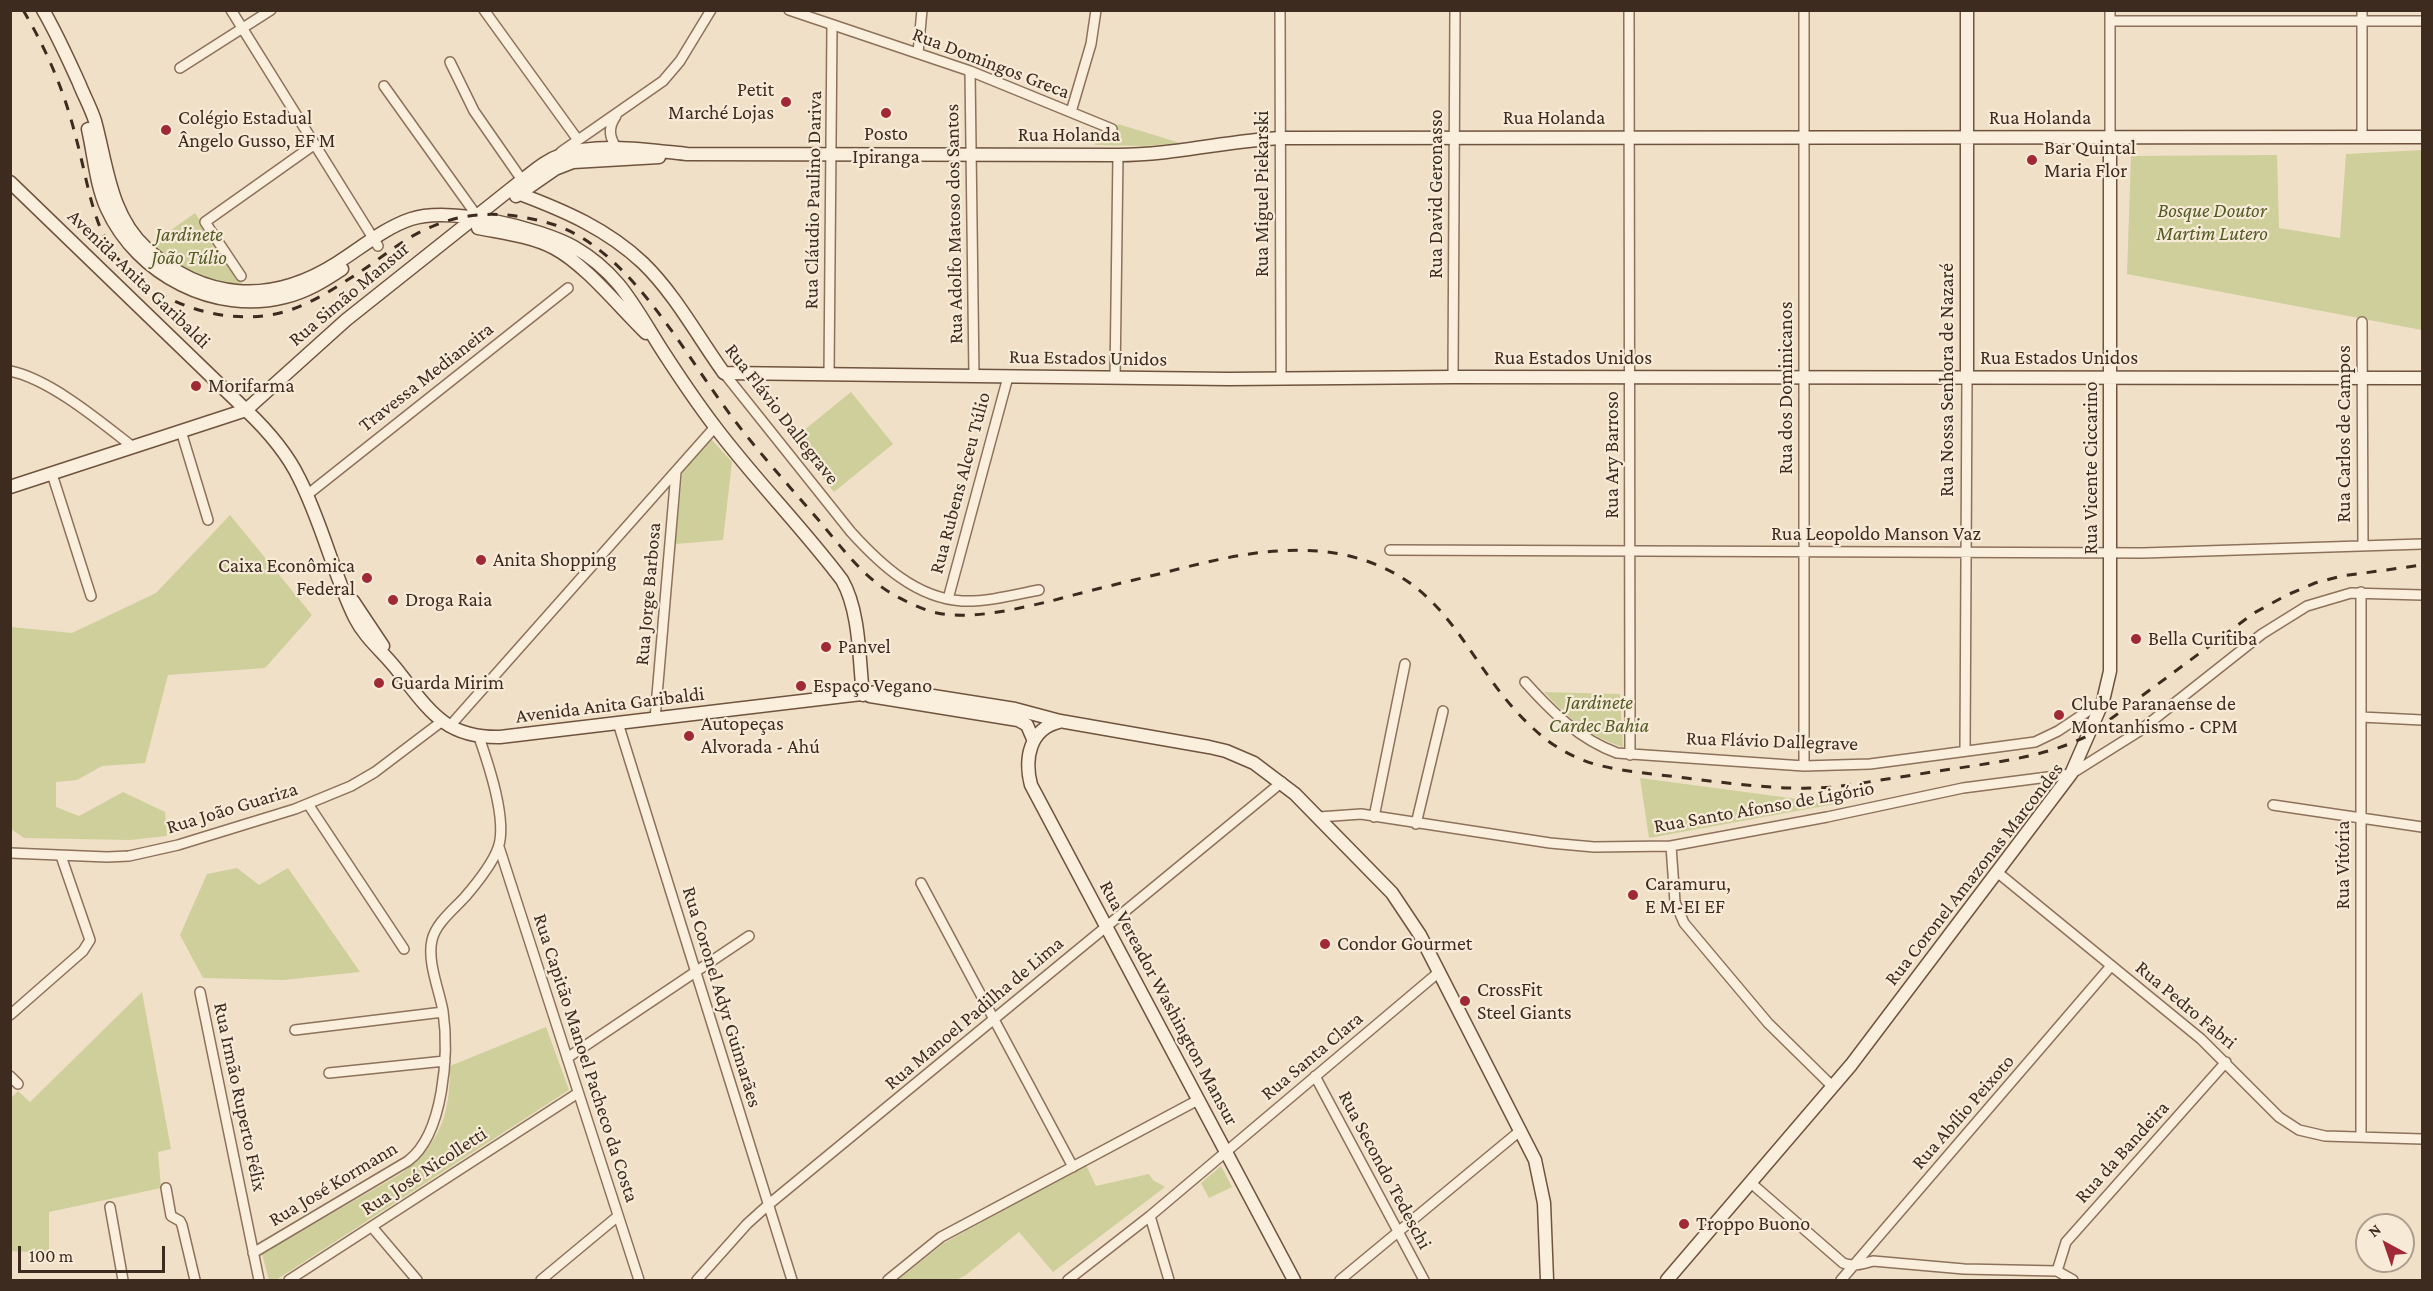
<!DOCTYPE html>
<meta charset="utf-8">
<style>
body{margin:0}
#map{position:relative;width:2433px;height:1291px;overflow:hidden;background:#f0e0c7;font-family:"Crimson Pro",serif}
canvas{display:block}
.frame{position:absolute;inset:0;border:12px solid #3d2b20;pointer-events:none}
.north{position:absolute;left:2355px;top:1213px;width:60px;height:60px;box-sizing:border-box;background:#f7ebd8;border:2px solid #ad9e8e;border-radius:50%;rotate:320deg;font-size:16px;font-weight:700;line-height:24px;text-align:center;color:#3d2b20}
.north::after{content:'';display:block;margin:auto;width:21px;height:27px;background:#9f2934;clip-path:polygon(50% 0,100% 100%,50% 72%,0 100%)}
.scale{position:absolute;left:18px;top:1246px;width:147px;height:27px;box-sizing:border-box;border:3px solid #3d2b20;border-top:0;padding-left:8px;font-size:18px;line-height:21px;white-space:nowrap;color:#3d2b20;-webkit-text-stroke:4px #f7ebd8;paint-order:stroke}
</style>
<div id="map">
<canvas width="2433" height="1291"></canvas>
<div class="frame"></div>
<div class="north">N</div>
<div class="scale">100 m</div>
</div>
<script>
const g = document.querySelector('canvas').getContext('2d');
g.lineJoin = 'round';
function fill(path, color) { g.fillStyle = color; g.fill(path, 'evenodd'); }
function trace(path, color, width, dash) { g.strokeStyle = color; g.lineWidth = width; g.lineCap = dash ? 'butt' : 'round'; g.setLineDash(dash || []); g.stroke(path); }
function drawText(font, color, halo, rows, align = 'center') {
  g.font = font + ' "Crimson Pro",serif'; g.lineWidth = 4.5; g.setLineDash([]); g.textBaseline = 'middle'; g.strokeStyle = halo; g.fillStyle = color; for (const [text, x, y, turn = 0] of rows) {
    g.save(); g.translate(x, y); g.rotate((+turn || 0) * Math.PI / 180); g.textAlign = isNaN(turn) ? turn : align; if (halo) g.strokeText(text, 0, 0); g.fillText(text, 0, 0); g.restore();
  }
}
const green = new Path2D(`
 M1118,124l62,19 -36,3 -49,-1 3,-14 15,6z
 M2422,150v180l-295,-56 4,-118 146,-1 2,73 61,10 6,-84z
 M195,213l49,74c-43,-8 -59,-15 -94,-42z
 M851,392l42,52 -59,48 -42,-52z
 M711,439l21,23 -9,78 -48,4 8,-75z
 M230,515l82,100 -47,53 -97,7 -23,88 -43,3 -25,14 -21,2v25l23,9 44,-24 42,20 2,24 -37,4 -106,-2 -13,-9v-202l61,6 84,-40z
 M1544,692l76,2 3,53c-33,-10 -56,-30 -79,-55z
 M1640,778l195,26 -186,34z
 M237,868l22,17 29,-17 72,104 -77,8 -80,-2 -23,-43 27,-61z
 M142,992l29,157 -13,3 3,36 -112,24v41l-38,-2v-153l7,-7 12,11z
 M546,1027l23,63 -293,190h-7l-7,-26 140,-81c39,-30 48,-59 48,-107z
 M1086,1165l10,21 53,-12 4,6 12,7 -112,85 -34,-40 -53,43 -10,5h-58l46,-37z
 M1221,1166l11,21 -23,11 -8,-15z`);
const street = new Path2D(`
 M231,10l147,236
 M484,10l94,130
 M789,10l181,61 142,58
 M1280,10l1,368
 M1629,10l1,745
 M2110,10v127
 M2110,21h312
 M918,53l4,-43
 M450,62l24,49 48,69
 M180,68l91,-58
 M970,71l4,305
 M384,86l93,130
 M1071,112l20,-68 5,-34
 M616,116c-9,13 -6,22 1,33
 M2362,137v-127
 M561,152l102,-71 17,-20 31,-51
 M241,276l-36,-54 110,-78
 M2362,322l1,224
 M10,371c40,8 91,51 123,76
 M724,373l127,159c29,32 65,66 111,69 25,1 52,-6 77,-11
 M829,375l3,-349
 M1453,377l2,-367
 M1115,378l3,-223
 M181,431l27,89
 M52,474l39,122
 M307,495l261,-207
 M1390,550l753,3 279,-9
 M948,599l60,-222
 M1525,682c27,30 54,57 92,71l187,13 66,-2 165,-22 23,-11 45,-30
 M2361,717l61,3
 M655,719l21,-247
 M618,723l174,557
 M449,727l266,-300
 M1965,750l2,-372
 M1804,766v-756
 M308,804l96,145
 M2273,805l149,22
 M1319,817l42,-3 189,29 44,4 77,-1 156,-29 136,-29 108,-14 67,-42 124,-98 45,-28 44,-13 71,2
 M1374,817l31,-153
 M1416,824l27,-113
 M1671,846l4,56 9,21 84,100 65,64
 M499,847l140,433
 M10,853l97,4 22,-1 49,-11 117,-36 56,-23 24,-14 66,-50
 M1997,872l204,167 78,78 20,13 26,6 97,3
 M921,883l152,284
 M200,992l59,288
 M10,1015l73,-64 7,-11 -29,-84
 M295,1030l148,-18
 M567,1058l182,-122
 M329,1073l116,-12
 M10,1076l8,8
 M1315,1076l109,204
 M2361,1137v-545
 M1751,1183l92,80c10,4 19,1 30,-2l91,8 93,2 16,9
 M166,1188l5,28 9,5 2,4 13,55
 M110,1207l13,73
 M1150,1216l19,64
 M372,1227l45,53
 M253,1253l155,-92c36,-27 41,-108 35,-150 -4,-22 -16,-49 -11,-71 4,-17 22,-31 33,-43 12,-14 27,-32 33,-49 10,-27 -10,-85 -19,-111
 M2057,1271l9,-29 160,-180
 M289,1280l289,-187
 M541,1280l77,-64
 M697,1280l50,-56 21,-19 514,-423
 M888,1280l53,-43 257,-137
 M1068,1280l82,-64 289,-244
 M1340,1280l181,-150
 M1841,1280l270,-314`);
const secondary = new Path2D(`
 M43,10c14,24 25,49 36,73 5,13 12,25 16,38 12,44 15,94 51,127 58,53 125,57 191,15 24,-15 47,-35 74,-44 38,-13 129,9 163,28 45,26 60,59 86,100 18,28 36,55 56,81 40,53 87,100 126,152 18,31 17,80 21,115
 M88,129c6,26 8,56 19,80 30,66 108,106 178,88 21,-5 39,-16 57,-28
 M10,182l236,228c21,20 40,41 53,68 23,45 34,95 56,140 11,22 32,37 46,57 30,38 46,63 99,62l395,-47 120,19 45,12 149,26 17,4 28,12 41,31 97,99 28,42 115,225 9,43 3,77
 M520,194c45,17 87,35 123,69 32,31 55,74 81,110l505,6 224,-2 969,1
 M516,196l39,-27 18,-7 86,-5
 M478,228c25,5 53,8 76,20 32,17 65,59 92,85
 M1967,378v-368
 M10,487l236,-77 100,-90 176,-140c12,-9 24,-20 39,-25 36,-13 88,-5 126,-1l431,1c55,0 108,-14 162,-17l1142,-1
 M353,601l30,45
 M870,696l148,24 9,5 6,14
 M1059,722c-29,7 -35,36 -28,63l263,495
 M1667,1280l184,-215 220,-291 32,-73 7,-30v-534`);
const rail = new Path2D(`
 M23,10c24,40 42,83 53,128 16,58 17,113 74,150 41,26 96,38 143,21 25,-9 48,-25 70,-39 22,-15 43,-33 68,-43 40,-18 83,-15 124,-2 76,26 129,129 177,192 27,36 59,71 89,106 21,25 43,55 73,72 13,7 29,15 43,18 36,7 79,-4 114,-12 37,-10 74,-19 112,-28 58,-15 121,-31 182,-18 109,24 119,112 190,175 17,16 37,27 59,34 30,8 61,10 92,14 49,6 98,13 149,9 41,-6 83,-13 124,-19 45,-7 89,-12 130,-33l165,-122 33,-18 28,-12 27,-7 80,-11`);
const markers = [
 [786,102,6,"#9f2934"],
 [886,113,6,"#9f2934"],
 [166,130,6,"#9f2934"],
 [2032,160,6,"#9f2934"],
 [196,386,6,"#9f2934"],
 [481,560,6,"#9f2934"],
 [367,578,6,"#9f2934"],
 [393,600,6,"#9f2934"],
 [2136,639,6,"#9f2934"],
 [826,647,6,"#9f2934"],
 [379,683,6,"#9f2934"],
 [801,686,6,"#9f2934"],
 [2059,715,6,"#9f2934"],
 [689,736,6,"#9f2934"],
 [1633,895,6,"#9f2934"],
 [1325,944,6,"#9f2934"],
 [1465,1001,6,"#9f2934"],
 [1684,1224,6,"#9f2934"]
];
const streetNames = [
 ["Rua Domingos Greca",991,63,21],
 ["Rua Holanda",1554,118],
 ["Rua Holanda",2040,118],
 ["Rua Holanda",1069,135],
 ["Rua Miguel Piekarski",1262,194,-90],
 ["Rua David Geronasso",1436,194,-90],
 ["Rua Cláudio Paulino Dariva",813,200,-89],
 ["Rua Adolfo Matoso dos Santos",954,224,-91],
 ["Avenida Anita Garibaldi",139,279,44],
 ["Rua Simão Mansur",349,294,-40],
 ["Rua Estados Unidos",1088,358,1],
 ["Rua Estados Unidos",1573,358],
 ["Rua Estados Unidos",2059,358],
 ["Travessa Medianeira",426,377,-38],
 ["Rua Nossa Senhora de Nazaré",1947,380,-90],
 ["Rua dos Dominicanos",1786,388,-90],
 ["Rua Flávio Dallegrave",782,414,52],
 ["Rua Carlos de Campos",2344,434,-90],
 ["Rua Ary Barroso",1612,455,-90],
 ["Rua Vicente Ciccarino",2091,468,-90],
 ["Rua Rubens Alceu Túlio",960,483,-75],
 ["Rua Leopoldo Manson Vaz",1876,534],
 ["Rua Jorge Barbosa",648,594,-85],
 ["Avenida Anita Garibaldi",610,705,-7],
 ["Rua Flávio Dallegrave",1772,741,2],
 ["Rua Santo Afonso de Ligório",1764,807,-10],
 ["Rua João Guariza",232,808,-17],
 ["Rua Vitória",2343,865,-90],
 ["Rua Coronel Amazonas Marcondes",1974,874,-52],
 ["Rua Coronel Adyr Guimarães",722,997,73],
 ["Rua Vereador Washington Mansur",1169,1003,62],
 ["Rua Pedro Fabri",2186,1005,40],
 ["Rua Manoel Padilha de Lima",974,1013,-40],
 ["Rua Santa Clara",1312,1056,-40],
 ["Rua Capitão Manoel Pacheco da Costa",586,1058,72],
 ["Rua Irmão Ruperto Félix",240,1097,78],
 ["Rua Abílio Peixoto",1963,1112,-49],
 ["Rua da Bandeira",2122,1152,-48],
 ["Rua Secondo Tedeschi",1385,1170,62],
 ["Rua José Nicolletti",424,1171,-33],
 ["Rua José Kormann",333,1184,-31]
];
const poiNames = [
 ["Petit",774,90,"right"],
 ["Marché Lojas",774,113,"right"],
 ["Colégio Estadual",178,118],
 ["Ângelo Gusso, EF M",178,141],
 ["Posto",886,134,"center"],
 ["Ipiranga",886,157,"center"],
 ["Bar Quintal",2044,148],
 ["Maria Flor",2044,171],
 ["Morifarma",208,386],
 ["Anita Shopping",493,560],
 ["Caixa Econômica",355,566,"right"],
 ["Federal",355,589,"right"],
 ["Droga Raia",405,600],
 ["Bella Curitiba",2148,639],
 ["Panvel",838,647],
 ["Guarda Mirim",391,683],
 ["Espaço Vegano",813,686],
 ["Clube Paranaense de",2071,704],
 ["Montanhismo - CPM",2071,727],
 ["Autopeças",701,724],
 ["Alvorada - Ahú",701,747],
 ["Caramuru,",1645,884],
 ["E M-EI EF",1645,907],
 ["Condor Gourmet",1337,944],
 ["CrossFit",1477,990],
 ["Steel Giants",1477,1013],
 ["Troppo Buono",1696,1224]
];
const parkNames = [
 ["Bosque Doutor",2212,211],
 ["Martim Lutero",2212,234],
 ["Jardinete",189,235],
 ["João Túlio",189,258],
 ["Jardinete",1599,703],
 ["Cardec Bahia",1599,726]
];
fill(green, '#cecf9a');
trace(street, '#8d715b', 12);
trace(secondary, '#6f533e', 15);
trace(street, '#faeedc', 9);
trace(secondary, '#faeedc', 12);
trace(rail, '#3d2b20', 3, [10, 10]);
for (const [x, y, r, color] of markers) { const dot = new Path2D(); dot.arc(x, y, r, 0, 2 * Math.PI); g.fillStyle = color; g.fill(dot); trace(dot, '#f7ebd8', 2); }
drawText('20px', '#3d2b20', '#f7ebd8', streetNames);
drawText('20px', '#3d2b20', '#f7ebd8', poiNames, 'left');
drawText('italic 20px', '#525a25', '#f7ebd8', parkNames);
</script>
